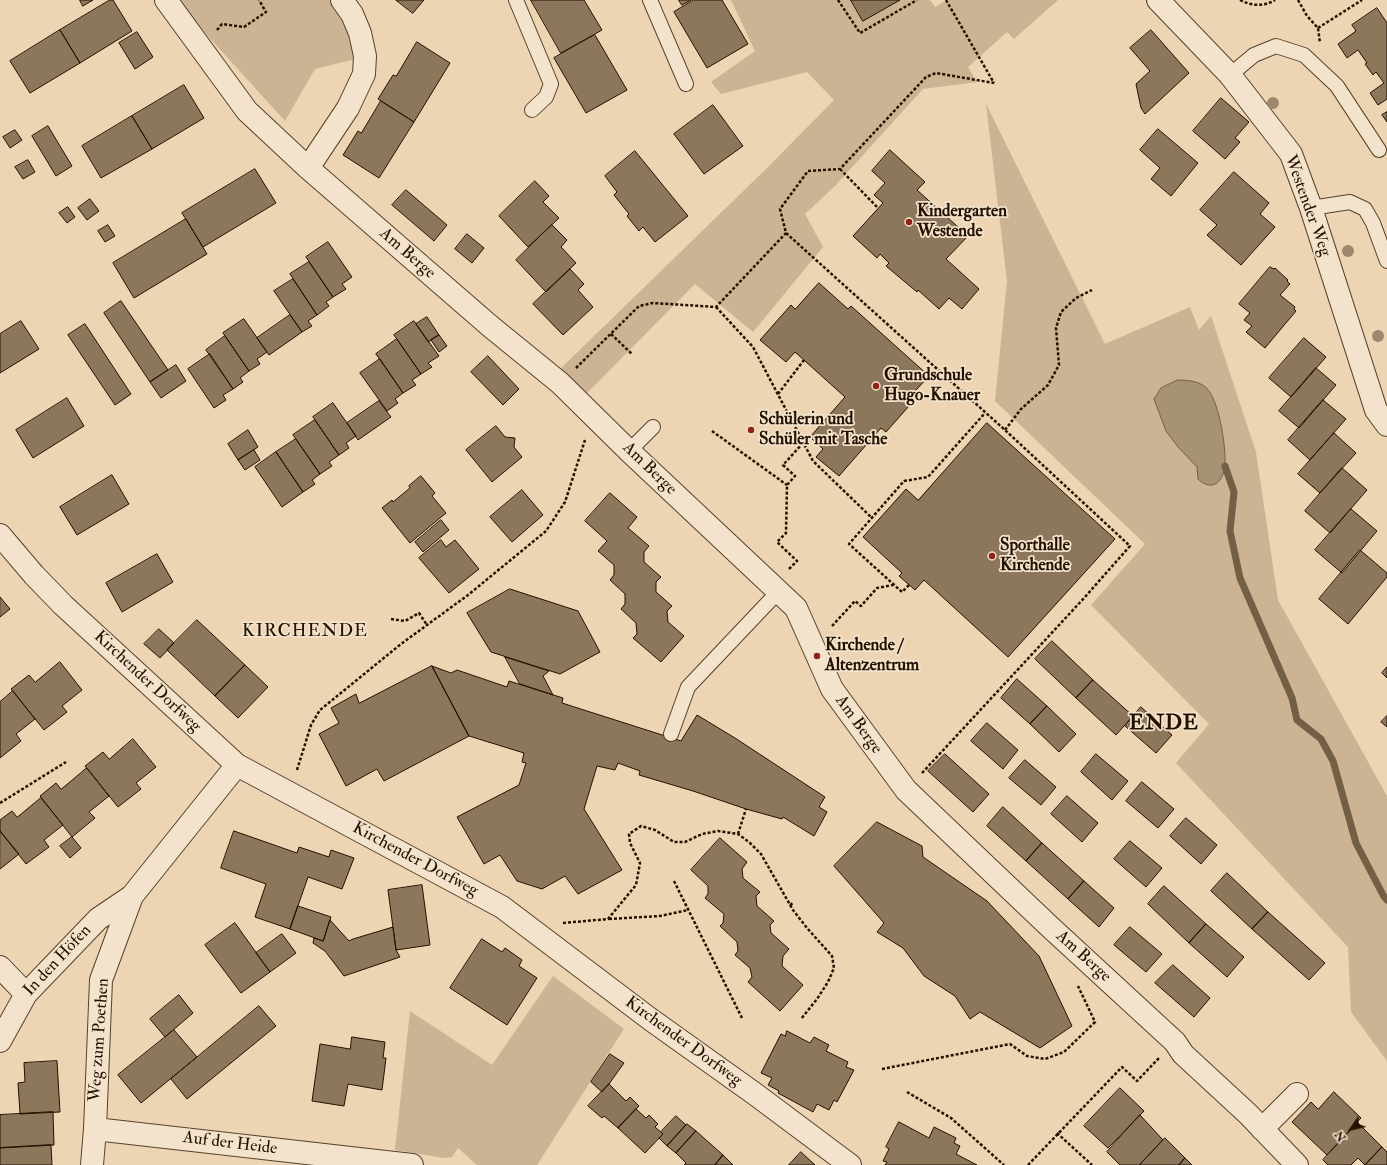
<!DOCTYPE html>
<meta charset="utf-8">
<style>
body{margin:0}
#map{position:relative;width:1387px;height:1165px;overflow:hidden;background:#edd4b2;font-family:"IM FELL Double Pica",serif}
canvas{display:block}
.north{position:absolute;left:1331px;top:1109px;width:40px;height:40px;-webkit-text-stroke:3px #f3e3cd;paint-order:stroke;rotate:236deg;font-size:11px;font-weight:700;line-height:16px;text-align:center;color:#231200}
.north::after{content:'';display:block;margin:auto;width:14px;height:18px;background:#231200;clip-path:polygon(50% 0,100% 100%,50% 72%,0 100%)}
</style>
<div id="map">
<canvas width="1387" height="1165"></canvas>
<div class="north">N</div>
</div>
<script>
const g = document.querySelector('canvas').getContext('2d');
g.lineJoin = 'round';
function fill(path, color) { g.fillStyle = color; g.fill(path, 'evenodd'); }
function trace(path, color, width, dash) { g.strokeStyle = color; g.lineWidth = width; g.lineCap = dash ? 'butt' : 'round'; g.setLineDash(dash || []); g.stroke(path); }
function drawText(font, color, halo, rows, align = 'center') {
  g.font = font + ' "IM FELL Double Pica",serif'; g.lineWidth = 3.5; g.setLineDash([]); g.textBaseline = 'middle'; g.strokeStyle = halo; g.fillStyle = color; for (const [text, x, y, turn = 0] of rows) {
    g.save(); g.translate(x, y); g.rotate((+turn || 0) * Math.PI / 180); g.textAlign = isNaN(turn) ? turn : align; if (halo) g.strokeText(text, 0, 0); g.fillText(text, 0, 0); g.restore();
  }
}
const green = new Path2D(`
 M179,0h152l21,35 3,24 -40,10 -30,52 -79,-87z
 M731,0h199l5,7 12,-7h111l-44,39 -7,-7 -39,35 9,15 -54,7 -88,97 -30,28 18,33 -70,85 -58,-48 -110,111 -28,-23 210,-204 67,-68 -27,-28 -86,22 -10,-12 44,-31z
 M986,104l119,240 85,-37 9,23 12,-14 45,136 22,148 109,196v265l-36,-49 -3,-65 -172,-184 33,-39 -118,-119 54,-61 -150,-143 12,-120z
 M553,976l71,53 -87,136h-60l-19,-17 -6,9 -8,1 -49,-8 15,-139 82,54z`);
const water = new Path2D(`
 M1178,380c9,0 19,1 26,6 15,10 22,61 21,78 -1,17 -12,29 -27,15l-1,-12 -19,-20 -12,-16 -12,-32 7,-11z`);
const stream = new Path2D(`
 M1225,466l9,26 -4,39 10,47 52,120 5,22 24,19 12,22 23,82 27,52 4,5`);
const building = new Path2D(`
 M80,0h13l-10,6z
 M110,0h3l19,31 -52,32 -20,-33z
 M396,0h28l-11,13z
 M531,0h53l18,30 -41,23z
 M679,0h12l-9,5z
 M694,0h28l26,44 -41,24 -33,-56z
 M851,0h49l-37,21z
 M1377,8l10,15v76l-9,6 -8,-12 14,-10 -8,-11 -3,3 -8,-11 2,-1 -9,-13 -11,8 -9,-14 18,-13 -4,-6z
 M60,30l20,33 -50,30 -20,-32z
 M1151,30l38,43 -44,41 -4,-6 -5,-24 14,-13 -20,-23z
 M137,32l16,25 -18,12 -16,-26z
 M595,35l32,55 -41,23 -32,-55z
 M417,42l33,21 -36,59 -36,-23 15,-24 3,1z
 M184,85l20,33 -52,31 -20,-33z
 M1221,98l28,24 -14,16 5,4 -15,17 -32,-28z
 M381,101l33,21 -35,56 -36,-23 15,-24 3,2z
 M713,105l30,41 -39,28 -30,-40z
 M1387,112v10l-5,-7z
 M132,116l20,33 -51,29 -19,-32z
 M48,126l24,40 -16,10 -24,-40z
 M1158,129l40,34 -27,33 -20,-17 9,-11 -20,-18z
 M15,130l7,10 -12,8 -7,-11z
 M890,150l35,32 -8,8 51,46 -22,23 33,30 -17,20 -13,-11 -10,11 -21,-19 -1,2 -31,-26 3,-3 -9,-9 -3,4 -24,-22 30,-33 -9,-8 11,-12 -13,-12z
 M635,151l53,65 -33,26 -12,-15 -4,4 -12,-15 2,-2 -15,-19 3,-3 -12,-16z
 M28,160l7,12 -12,7 -8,-12z
 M255,169l21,34 -73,44 -21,-34z
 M1234,172l35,31 -9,11 15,13 -34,38 -34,-30 10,-10 -17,-15z
 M535,181l14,15 -6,6 16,16 -31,29 -29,-31z
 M406,190l41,35 -13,16 -42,-36z
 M90,199l9,12 -12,9 -9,-12z
 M68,207l7,10 -8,6 -8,-10z
 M186,219l21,35 -73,44 -21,-35z
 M108,225l7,11 -10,6 -7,-11z
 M552,225l15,15 -6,7 15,16 -30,29 -30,-32z
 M467,234l17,14 -12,15 -17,-14z
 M328,242l24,35 -10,7 4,5 -13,8 -27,-40z
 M309,262l24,35 -7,5 3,4 -12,9 -27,-41z
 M1270,267l4,2 1,-1 13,12 -1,1 3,3 -10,11 15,12 -1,2 2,2 -31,37 -19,-16 6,-6 -8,-6 6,-7 -11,-9z
 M570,269l14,15 -6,6 15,17 -30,28 -30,-31z
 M293,279l24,36 -9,6 4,5 -10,6 -28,-41z
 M819,283l29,26 3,-3 78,70 -24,26 4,4 -23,26 -5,-4 -42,48 -23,-19 7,-8 -13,-12 35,-40 -50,-45 -9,10 -26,-22 31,-35 4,4z
 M121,301l47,69 -18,12 -46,-69z
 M290,315l12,17 -33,23 -12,-17z
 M427,317l12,18 -11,7 -12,-18z
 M244,319l23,33 -10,7 3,5 -11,7 -26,-38z
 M21,321l18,28 -39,24v-39z
 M414,321l25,35 -11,7 4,4 -11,7 -27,-39z
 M85,324l46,70 -16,11 -47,-70z
 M439,335l8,11 -8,6 -8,-12z
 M225,336l24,35 -9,7 3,4 -10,7 -27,-39z
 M1304,338l22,19 -35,40 -22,-19z
 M397,339l24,35 -9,6 4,5 -13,8 -27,-39z
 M210,354l23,35 -10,6 3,5 -12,8 -26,-39z
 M488,356l31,33 -16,16 -32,-33z
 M380,359l23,34 -8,6 3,4 -11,8 -27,-38z
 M176,365l10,16 -25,17 -11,-16z
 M1316,368l20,17 -37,43 -20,-17z
 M67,398l17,28 -51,32 -17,-28z
 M1323,400l23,19 -36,41 -22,-20z
 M379,401l12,16 -33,23 -11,-17z
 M333,403l23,33 -10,7 3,5 -10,7 -26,-38z
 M315,420l24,35 -10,7 3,4 -12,8 -27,-39z
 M987,423l128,116 -107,118 -84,-77 -9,10 -16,-14 3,-3 -39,-36 43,-48 12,11z
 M496,426l9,11 10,1 -1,9 8,10 -30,25 -26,-32z
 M248,430l10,17 -20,13 -10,-16z
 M1334,433l22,20 -36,40 -22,-19z
 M296,439l24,35 -8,6 3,4 -12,8 -27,-40z
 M254,450l6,10 -15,10 -7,-10z
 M276,452l27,40 -21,15 -27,-40z
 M1342,468l25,22 -37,43 -25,-22z
 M112,475l17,29 -52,31 -17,-28z
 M421,476l14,17 -3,3 14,17 -36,30 -28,-35 10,-8 1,2 17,-14 -1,-2z
 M522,490l21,25 -31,27 -22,-25z
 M610,493l27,24 -9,11 21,18 -5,6v10l17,15 -5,5v10l16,14 -5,5 1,11 16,14 -23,26 -28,-24 4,-4 -1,-11 -15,-14 4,-5v-10l-15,-14 4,-5v-10l-16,-14 9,-10 -22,-20z
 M1351,509l26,22 -35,42 -27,-23z
 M441,520l8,10 -26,22 -8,-10z
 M441,540l5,7 9,-7 24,29 -30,24 -30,-35z
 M1360,550l27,23v4l-39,47 -29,-25z
 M157,554l16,28 -51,30 -16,-29z
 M510,589l68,22 22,41 -40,22 -69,-22 -24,-39z
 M0,597l10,12 -10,8z
 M197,620l48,45 -30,31 -48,-46z
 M159,629l15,14 -14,15 -16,-14z
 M1052,641l41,39 -17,18 -41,-39z
 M505,657l44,14 -6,5 10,19 -33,-11z
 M60,662l22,28 -20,16 5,6 -23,18 -33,-41 18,-14 6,7z
 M245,665l23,22 -30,31 -23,-22z
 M432,666l19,7 6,-3 50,17 2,-6 54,17 -1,5 119,38 16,-26 38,23 90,59 -6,10 8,5 -13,24 -31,-19 -1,2 -36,-10 -53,-18 -54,-16 1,-4 -22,-8 -3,7 -18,-4 -13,43 38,61 -44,24 -13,-18 -23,13 -25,-8 -17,-26 -16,9 -27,-47 62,-32 7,-22 -4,-1 2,-9 -55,-17z
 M432,666l37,70 -85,45 -7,-12 -31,17 -27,-52 20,-11 -8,-15 25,-14 3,9z
 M1387,667v11l-5,-5z
 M1017,679l30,27 -17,18 -29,-26z
 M1093,680l40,36 -17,19 -40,-37z
 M13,691l22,28 -19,15 5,7 -21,17v-56z
 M1047,706l29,28 -17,18 -29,-28z
 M1141,707l31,28 -16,18 -31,-27z
 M1387,716v11l-6,-5z
 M987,723l31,27 -15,19 -32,-28z
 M133,739l23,28 -20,16 5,6 -23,18 -33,-41 18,-14 6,7z
 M945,754l44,40 -16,18 -45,-41z
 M1096,754l32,27 -16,19 -31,-28z
 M1025,760l31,27 -15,18 -32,-27z
 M87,768l22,28 -20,16 6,6 -23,19 -32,-41 16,-13 5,6z
 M1142,782l32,27 -16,19 -32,-27z
 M1067,796l31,27 -16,19 -31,-28z
 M41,798l22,27 -19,15 5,7 -23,17 -26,-33v-11l12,-9 5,6z
 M1003,807l39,36 -16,18 -39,-35z
 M1186,818l31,27 -16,19 -31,-28z
 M877,822l45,24 1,11 64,44 52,55 33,70 -32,22 -60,-36 -10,7 -15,-23 -31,-20 -21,-28 -26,-16 7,-9 -50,-57z
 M0,831l19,23 -19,15z
 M234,831l63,22 2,-6 30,10 2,-7 23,8 -12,31 -34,-12 -18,52 -35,-12 11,-33 -45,-16z
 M72,837l9,11 -11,10 -10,-12z
 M720,838l27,24 -5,7 1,9 17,14 -4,4 1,10 17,15 -4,4 1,8 18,16 -6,7 -1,10 21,19 -23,26 -32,-29 4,-5 -2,-9 -15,-13 3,-4 -1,-9 -17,-16 3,-3 1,-9 -19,-16 3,-4v-8l-17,-16z
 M1130,841l32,27 -16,19 -32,-28z
 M1042,843l42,38 -16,18 -42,-38z
 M1227,873l41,39 -16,17 -41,-38z
 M1084,881l30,27 -15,19 -31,-28z
 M422,885l8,60 -34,5 -8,-60z
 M1164,886l42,38 -17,19 -41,-39z
 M298,906l33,11 -8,24 -33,-12z
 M1268,912l57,51 -16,17 -57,-51z
 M330,920l19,21 4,-2 40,-12 3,23 4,7 -56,19 -19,-25 -12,-8 1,-5 9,3z
 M235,923l35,49 -29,21 -36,-48z
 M1206,924l38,33 -17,20 -38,-34z
 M1130,927l32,27 -16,18 -32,-27z
 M282,934l14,19 -26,19 -14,-19z
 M482,939l20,13 3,-4 17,12 -3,6 18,12 -30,47 -57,-37z
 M1173,965l37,33 -16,19 -39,-34z
 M179,995l14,18 -28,24 -15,-18z
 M259,1006l17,20 -89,73 -16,-20z
 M174,1030l23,27 -56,46 -23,-28z
 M787,1031l23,12 4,-6 15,8 -3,6 22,11 -2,5 8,3 -17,32 -3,-2 -5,10 -12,-6 -4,8 -35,-19 1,-2 -11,-6 4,-7 -11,-5 20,-39 4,2z
 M352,1037l33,5 -2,16h3l-4,32 -34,-6 -4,22 -32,-5 8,-57 30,5z
 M610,1054l14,9 -15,21 -7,8 -11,-10z
 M57,1061l3,51 -40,2 -2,-31 7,-1 -1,-19z
 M609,1084l17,17 4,-4 9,9 -21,22 -14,-12 -2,2 -14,-12z
 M1120,1088l24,23 -36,37 -24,-22z
 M1334,1092l27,26 -34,37 -35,-33 19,-20 7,7z
 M636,1109l10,9 3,-3 9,9 -3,3 8,7 -18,19 -27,-25z
 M53,1112l1,33 -54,3v-33z
 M1140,1115l23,25 -24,25h-19l-13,-13z
 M676,1116l10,9 -19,21 -8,-8 4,-4 -2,-2z
 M899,1122l30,16 5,-11 22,11 -2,5 6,3 -4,8 21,11h-92l2,-3 -4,-1 6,-12 -3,-2z
 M1358,1123l24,24 -17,18 -7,-7 -7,7h-23l-5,-5z
 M687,1124l9,7 -20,22 -9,-7z
 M696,1131l27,24 -8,10h-31l2,-2 -10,-10z
 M1165,1138l20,20 -6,7h-39z
 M51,1145l1,20h-52v-17z
 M1382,1147l5,5v13h-22z
 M801,1152l14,13h-26z
 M723,1155l10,10h-18z
 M1185,1158l7,7h-13z`);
const path = new Path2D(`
 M838,0l22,33 57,-33
 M946,0l48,83
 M1240,0c12,6 23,7 35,0
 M1298,0l9,16 11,12 2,15
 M1318,28l44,-28
 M217,30l5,-6 22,3 22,-15 -7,-12
 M840,169l38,39
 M716,307l37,40 60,114 59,57
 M611,334l21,20
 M576,368l63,-62 14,-3 63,4 70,-74
 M778,394l26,-34
 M1005,430l16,-21 27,-24 11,-20 -3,-37 5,-16 15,-14 16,-8
 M712,431l75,54
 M789,569l8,-8 -20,-19 9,-9 1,-48 8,-9 -12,-11 20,-22
 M909,585l-7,7 -53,-48 55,-63 24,-4 57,-64
 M391,619l14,2 14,-8 8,12
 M832,626l23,-25 6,5 16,-18 16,-3
 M297,770l14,-45 9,-15 81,-66 67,-49 78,-64 19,-29 20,-62
 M922,773l163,-176 45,-51 -125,-116 -219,-197 -6,-24 28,-38 32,-2 86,-92 10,-4 58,10
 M0,803l66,-41
 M738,834l8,-25
 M674,881l68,137
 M790,905l3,-2
 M609,919l51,-3 28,-6
 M563,923l45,-4 28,-34 4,-22 -10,-20 -1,-9 12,-8 14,4 19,12h11l17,-8 16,-3 20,3 12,9 11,11 32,56 14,18 25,28 2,12 -6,14 -11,17 -16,20
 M882,1069l128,-25 17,12 18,3 19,-7 31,-30 -17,-36
 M907,1092l44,26 53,47
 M1057,1133l35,32
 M1028,1165l94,-98 15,14 22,-23`);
const service = new Path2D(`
 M516,0l35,84 -5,13 -14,13
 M650,0l36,84
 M1230,75l24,-20 22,-9 28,9 33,31 42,64
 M1311,208l39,-6 15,7 8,14 14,38
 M629,451l24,-24
 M671,734l17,-47 90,-95`);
const minor = new Path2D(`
 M166,0l81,111 61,57 182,158 70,57 69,68 167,157 36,81 74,101 143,136 126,116 8,12 65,60 49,51
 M1158,0l72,75 61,79 20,54 65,202 11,15
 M308,168l40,-60 16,-34 1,-18 -5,-23 -8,-19 -10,-14
 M0,535l34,40 29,30 174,160 265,142 148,112 105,75 95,71
 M0,967l26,27
 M0,1041l26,-47 72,-75 34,-23
 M95,1129l317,36
 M1262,1129l35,-35
 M92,1165l3,-36 6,-149 31,-84 105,-131`);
const trees = [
 [1273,103],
 [1348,251],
 [1378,336]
];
const markers = [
 [909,222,4,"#8f2418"],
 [876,386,4,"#8f2418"],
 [751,430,4,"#8f2418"],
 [992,556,4,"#8f2418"],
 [817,656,4,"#8f2418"]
];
const streetNames = [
 ["Westender Weg",1307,206,70],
 ["Am Berge",407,254,41],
 ["Am Berge",649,469,44],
 ["Kirchender Dorfweg",147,682,43],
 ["Am Berge",858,725,54],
 ["Kirchender Dorfweg",415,860,28],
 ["Am Berge",1083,957,42],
 ["In den Höfen",58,961,-47],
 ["Weg zum Poethen",100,1040,-86],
 ["Kirchender Dorfweg",683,1042,36],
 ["Auf der Heide",230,1144,7]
];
const poiNames = [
 ["Kindergarten",917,212],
 ["Westende",917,232],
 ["Grundschule",884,376],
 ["Hugo-Knauer",884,396],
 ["Schülerin und",759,420],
 ["Schüler mit Tasche",759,440],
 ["Sporthalle",1000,546],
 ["Kirchende",1000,566],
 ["Kirchende /",825,646],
 ["Altenzentrum",825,666]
];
const neighbourhoodNames = [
 ["KIRCHENDE",305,632]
];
const districtNames = [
 ["ENDE",1164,724]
];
fill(green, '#cbb394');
fill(water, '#a89275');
trace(water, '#735f46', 1);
trace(stream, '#735f46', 7);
fill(building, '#8c775d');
trace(building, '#231200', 1);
trace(service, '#56422c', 16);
trace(minor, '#56422c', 24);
trace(path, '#231200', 2.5, [3, 2]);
trace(service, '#f3e3cd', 14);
trace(minor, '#f3e3cd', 22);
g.fillStyle = '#9e886d';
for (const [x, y] of trees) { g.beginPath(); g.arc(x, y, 6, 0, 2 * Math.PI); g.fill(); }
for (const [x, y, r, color] of markers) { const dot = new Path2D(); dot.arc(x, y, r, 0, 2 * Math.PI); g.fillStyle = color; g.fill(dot); trace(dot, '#f3e3cd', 1.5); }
drawText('17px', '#231200', '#f3e3cd', streetNames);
drawText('bold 17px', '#231200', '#f3e3cd', poiNames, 'left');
g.letterSpacing = '1px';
drawText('18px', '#231200', '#f3e3cd', neighbourhoodNames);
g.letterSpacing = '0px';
g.letterSpacing = '1px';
drawText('bold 21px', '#231200', '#f3e3cd', districtNames);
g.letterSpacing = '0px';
</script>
